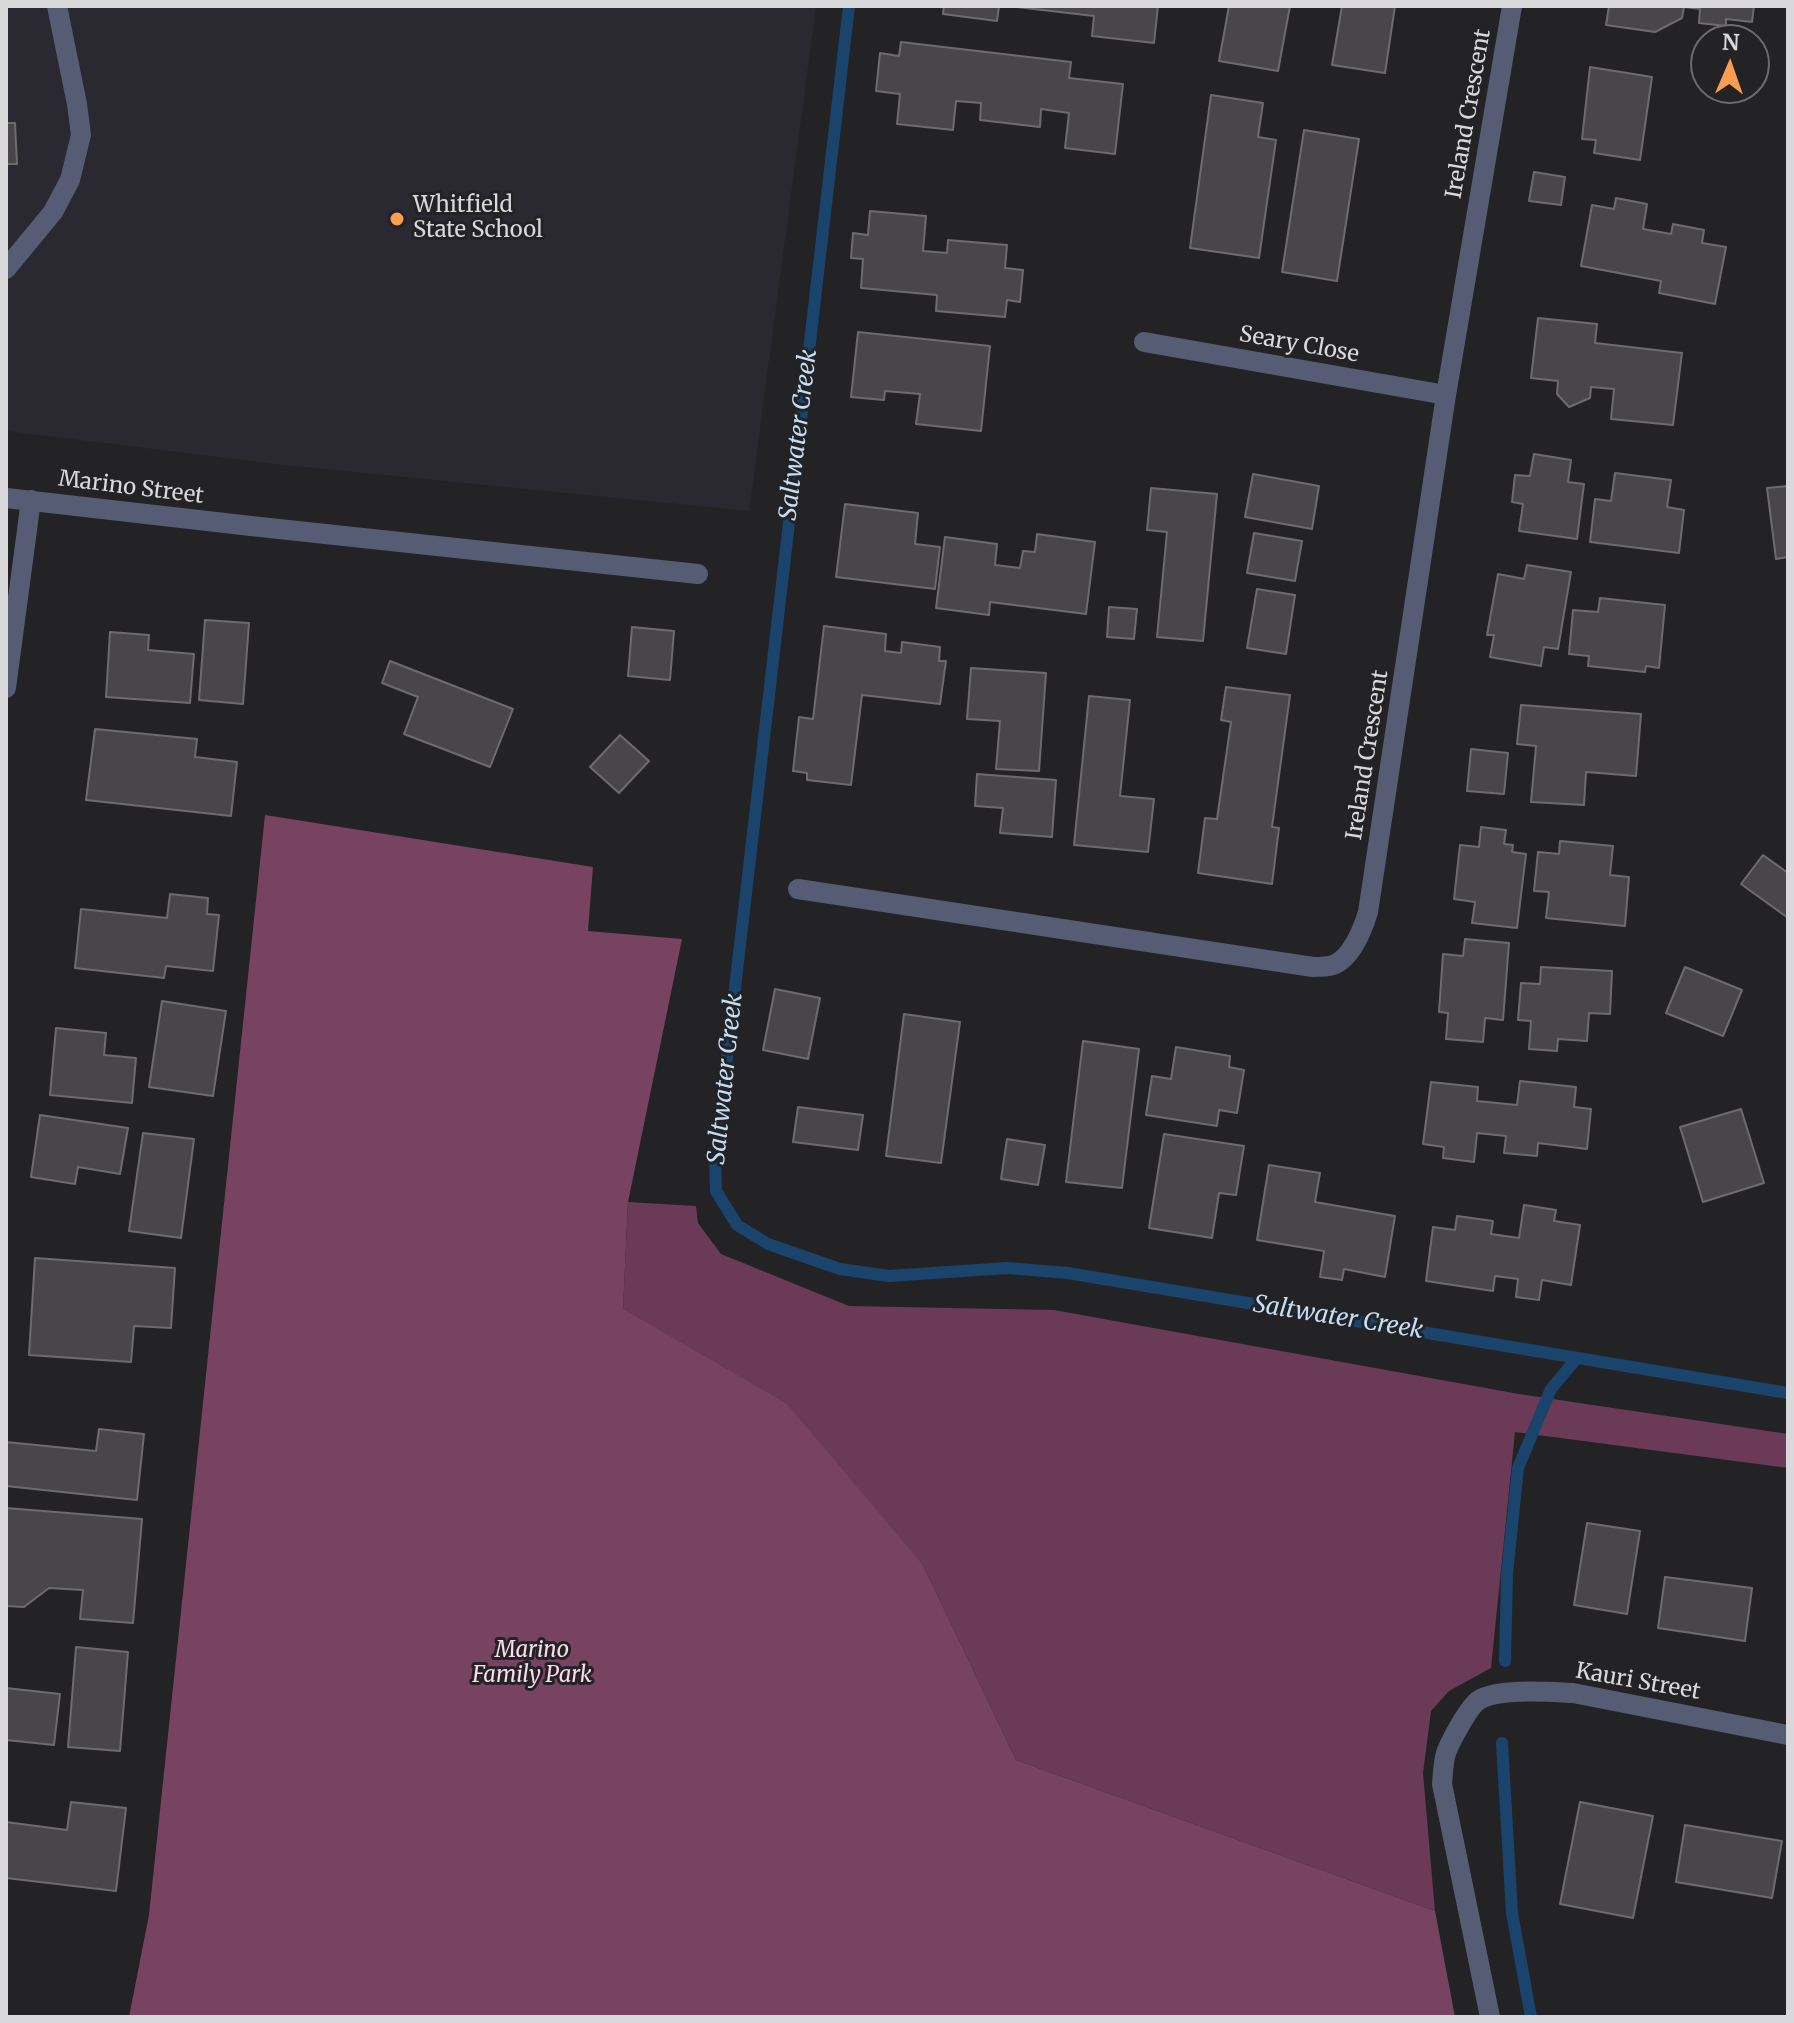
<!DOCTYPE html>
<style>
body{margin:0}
#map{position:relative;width:1794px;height:2023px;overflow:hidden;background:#232326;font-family:Merriweather,serif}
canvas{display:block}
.frame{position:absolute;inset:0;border:8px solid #d9d8da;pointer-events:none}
.north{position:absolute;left:1690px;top:24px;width:80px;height:80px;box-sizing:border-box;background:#232326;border:2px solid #6c6b6e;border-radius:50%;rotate:2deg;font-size:22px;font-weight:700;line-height:32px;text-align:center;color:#d9d8da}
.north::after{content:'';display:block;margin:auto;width:28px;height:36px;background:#fb9e52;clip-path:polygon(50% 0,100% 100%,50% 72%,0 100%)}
</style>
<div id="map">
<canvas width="1794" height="2023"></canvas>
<div class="frame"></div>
<div class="north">N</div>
</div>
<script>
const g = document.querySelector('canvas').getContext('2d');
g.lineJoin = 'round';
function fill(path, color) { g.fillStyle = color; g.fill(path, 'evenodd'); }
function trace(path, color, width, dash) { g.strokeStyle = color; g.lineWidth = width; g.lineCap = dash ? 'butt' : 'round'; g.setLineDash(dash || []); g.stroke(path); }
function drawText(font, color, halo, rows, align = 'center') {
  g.font = font + ' Merriweather,serif'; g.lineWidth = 6; g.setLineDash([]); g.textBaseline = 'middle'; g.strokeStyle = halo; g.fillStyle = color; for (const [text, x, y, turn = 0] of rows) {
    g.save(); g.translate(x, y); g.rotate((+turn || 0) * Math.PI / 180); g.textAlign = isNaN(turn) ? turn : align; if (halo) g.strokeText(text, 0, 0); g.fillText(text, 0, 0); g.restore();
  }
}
const built = new Path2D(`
 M6,6h810l-67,505 -465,-46 -278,-34z`);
const green = new Path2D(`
 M628,1202l68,4 2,17 23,31 128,52 205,4 465,84 269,40v34l-273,-36 -24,236 -42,23 -18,20 -8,62 12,138 -419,-151 -93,-195 -300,-256z`);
const forest = new Path2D(`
 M265,815l328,52 -5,64 94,8 -54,263 -5,107 164,95 136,161 93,195 419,151 20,106h-1326l20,-102z`);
const stream = new Path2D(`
 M849,6l-134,1154 1,31 21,34 31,19 72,25 49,7 118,-8 61,5 720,120
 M1505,1661l2,-87 11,-106 33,-79 26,-31
 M1502,1743l10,170 19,104`);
const building = new Path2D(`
 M944,6h55l-2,15 -54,-7z
 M1008,6h150l-4,37 -62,-7 2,-20z
 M1229,6h61l-12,65 -59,-10z
 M1342,6h53l-10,67 -53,-8z
 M1609,6h145l-2,16 -26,-3v7l-27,-3 1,-14 -16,-2 -2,11 -27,14 -49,-7z
 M901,42l170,20 -2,16 54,6 -8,70 -50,-6 4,-35 -28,-4 -1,18 -60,-7 1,-17 -25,-2 -3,29 -56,-6 3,-30 -24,-3 4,-38 19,3z
 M1590,67l62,10 -12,83 -46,-7 2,-13 -14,-1z
 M1211,95l52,8 -5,34 18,3 -17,118 -69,-10z
 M6,123h9l2,41h-11z
 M1304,130l55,9 -22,142 -55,-9z
 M1534,172l31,5 -4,28 -32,-4z
 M1616,198l31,6 -4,25 28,5 2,-10 31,6 -2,13 24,4 -11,57 -56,-11 2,-12 -80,-15 11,-61 22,4z
 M870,211l56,5 -3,35 24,2 1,-13 59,5 -2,23 18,2 -3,32 -13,-2 -2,17 -69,-6 1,-16 -76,-7 2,-29 -12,-1 2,-25 15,2z
 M1538,318l59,6 -2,19 87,10 -9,72 -62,-6 3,-30 -23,-2 -1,11 -21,9 -12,-13 1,-13 -27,-3z
 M858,332l132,14 -9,85 -65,-7 4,-30 -35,-3 -1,9 -33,-3z
 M1534,454l37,6 -3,22 16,2 -7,55 -58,-8 4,-27 -11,-2 3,-27 15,1z
 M1615,473l56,7 -4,27 17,3 -5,43 -89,-11 5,-43 16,2z
 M1253,474l66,12 -7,43 -67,-12z
 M1788,486v71l-12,2 -9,-71z
 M1151,488l66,6 -14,147 -46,-4 10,-105 -20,-2z
 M845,504l73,9 -3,31 25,3 -5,42 -99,-12z
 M1254,533l48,8 -7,40 -48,-8z
 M1037,534l58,8 -9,72 -96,-12 -1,13 -53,-7 9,-71 52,7 -2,21 25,3 3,-17 12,1z
 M1527,565l44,7 -13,77 -14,-2 -3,19 -51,-9 4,-22h-7l11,-61 26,5z
 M1257,589l38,6 -9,59 -39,-6z
 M1600,598l65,7 -6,63 -13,-2 -1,6 -57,-6 1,-10 -20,-2 4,-44 25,2z
 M1109,607l28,2 -3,30 -27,-2z
 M205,620l44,3 -6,81 -44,-4z
 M824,626l62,8 -1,17 16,2 1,-11 38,5 -1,14h7l-6,43 -78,-9 -11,90 -44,-5v-7l-14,-2 6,-54 14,2z
 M632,627l42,4 -4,49 -42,-4z
 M110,632l39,3 -1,15 46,4 -4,49 -84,-6z
 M390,661l123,48 -23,58 -86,-33 14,-37 -36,-14z
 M971,668l75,5 -7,98 -43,-2 4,-48 -33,-2z
 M1226,687l64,8 -18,132 7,1 -7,56 -74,-11 7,-55 12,1 14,-97 -10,-2z
 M1089,696l41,4 -10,96 34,3 -6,53 -74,-7z
 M1521,705l120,9 -5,62 -50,-4 -2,33 -53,-3 5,-56 -19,-2z
 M95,729l102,10 -2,18 42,5 -6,54 -145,-16z
 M620,735l29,26 -30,32 -29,-26z
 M1471,749l37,4 -4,41 -37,-3z
 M977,774l79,6 -4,57 -52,-4 3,-25 -28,-2z
 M1481,827l25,3 -2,14 9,1 -1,7 14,2 -9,74 -45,-5 3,-21 -21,-3 6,-54 19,2z
 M1560,841l53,5 -3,29 19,2 -4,49 -79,-8 3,-26 -15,-1 4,-39 21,2z
 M1763,855l25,18v45l-47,-34z
 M170,894l38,4 -1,16 12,1 -6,56 -47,-5 -2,12 -89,-10 6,-59 86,9z
 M1465,939l44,4 -6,77 -18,-2 -2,24 -37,-3 2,-26 -9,-1 4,-58 20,2z
 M1541,967l71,4 -2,43 -21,-1 -2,28 -29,-2 -1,12 -28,-2 2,-28 -13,-1 3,-37 19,1z
 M1685,967l57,23 -19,46 -57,-23z
 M775,989l45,9 -12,61 -45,-9z
 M162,1001l64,10 -13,85 -64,-9z
 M904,1014l56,8 -19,141 -55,-7z
 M56,1028l50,5 -2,22 32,3 -4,45 -82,-8z
 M1083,1041l56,8 -17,139 -56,-6z
 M1176,1047l54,9 -1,11 15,3 -7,43 -18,-3 -2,16 -71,-11 6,-39 19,3z
 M1520,1081l56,6 -2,20 17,2 -4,40 -49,-6 -1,13 -33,-3 2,-17 -29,-3 -3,29 -31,-4 1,-11 -21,-3 8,-62 47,5 -1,14 40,4z
 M798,1107l65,8 -5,35 -65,-8z
 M1741,1109l23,74 -61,19 -23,-75z
 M40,1115l88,13 -8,46 -42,-7 -3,17 -44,-7z
 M143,1133l51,6 -13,99 -52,-7z
 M1164,1134l80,12 -8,49 -17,-2 -7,45 -63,-10z
 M1007,1139l38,6 -7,40 -37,-6z
 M1269,1165l51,8 -5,29 80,14 -10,61 -41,-8 -2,11 -22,-3 4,-26 -67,-11z
 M1524,1205l32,5 -2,11 26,4 -9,60 -29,-5 -3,20 -23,-3 2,-18 -23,-3 -2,15 -67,-10 7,-54 22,3 2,-14 36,5 -2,13 28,4z
 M35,1258l140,10 -4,60 -37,-2 -3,36 -102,-7z
 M99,1429l45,5 -7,66 -131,-14v-44l90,9z
 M6,1508l136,11 -9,104 -53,-4 3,-29 -34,-2 -25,19 -18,-1z
 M1587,1523l53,8 -13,83 -53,-9z
 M1665,1577l87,11 -7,53 -87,-13z
 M76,1647l52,5 -8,99 -52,-4z
 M6,1688l54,6 -6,51 -48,-5z
 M71,1802l55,6 -10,83 -110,-13v-56l61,8z
 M1580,1802l73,14 -20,102 -73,-14z
 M1685,1825l97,16 -10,57 -96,-16z`);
const lane = new Path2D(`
 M6,269l47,-57 17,-32 11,-45 -4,-31 -20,-98
 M251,526l447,48`);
const street = new Path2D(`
 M1144,342l302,53
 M6,498l245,28
 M6,688l25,-188
 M798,889l515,78c6,0 14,0 20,-2 18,-6 30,-36 35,-53l78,-517 66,-389
 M1490,2017l-48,-233c1,-10 1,-21 4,-31 4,-11 23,-47 33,-53 19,-12 71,-8 94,-7l215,42`);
const markers = [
 [397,219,8,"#fb9e52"]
];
const streetNames = [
 ["Ireland Crescent",1469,114,-80],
 ["Seary Close",1299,345,10],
 ["Marino Street",131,488,7],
 ["Ireland Crescent",1368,755,-81],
 ["Kauri Street",1638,1682,10]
];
const poiNames = [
 ["Whitfield",413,206],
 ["State School",413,231]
];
const parkNames = [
 ["Marino",532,1651],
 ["Family Park",532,1676]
];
const waterNames = [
 ["Saltwater Creek",799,435,-83],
 ["Saltwater Creek",726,1079,-84],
 ["Saltwater Creek",1338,1318,9]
];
fill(built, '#2a2831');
fill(green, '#6a3a56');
fill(forest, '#774361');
trace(stream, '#1a446b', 12);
fill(building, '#494649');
trace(building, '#6e6b6f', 2);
trace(lane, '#565c73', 20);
trace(street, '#565c73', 20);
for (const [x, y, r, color] of markers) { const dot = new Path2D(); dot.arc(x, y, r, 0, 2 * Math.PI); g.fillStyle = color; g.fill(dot); trace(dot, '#232326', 3); }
drawText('22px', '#d9d8da', '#232326', streetNames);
drawText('22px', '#d9d8da', '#232326', poiNames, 'left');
drawText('italic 22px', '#fcd9eb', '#232326', parkNames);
drawText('italic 24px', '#c5def7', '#232326', waterNames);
</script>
